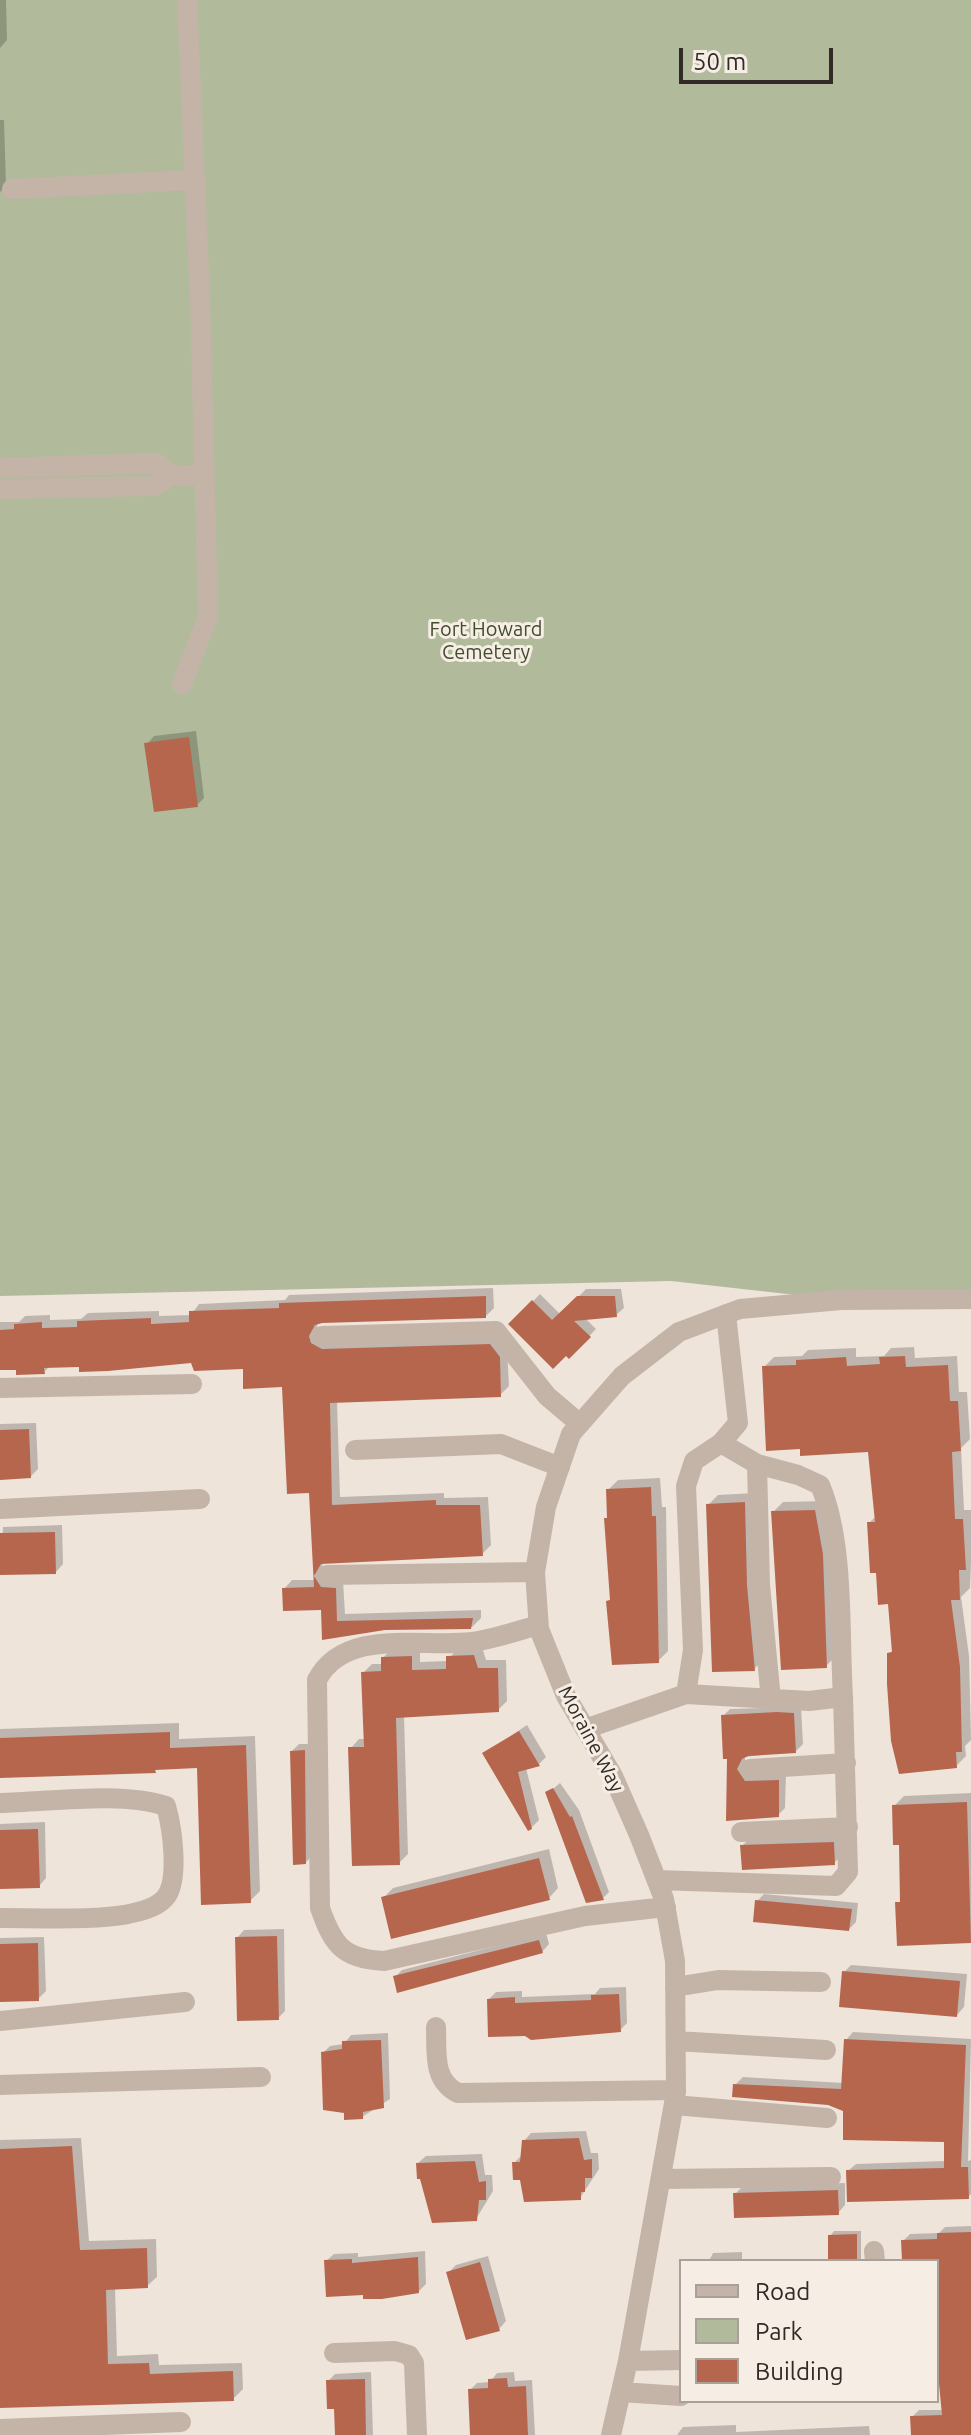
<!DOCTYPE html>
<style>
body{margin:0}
#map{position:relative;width:971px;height:2435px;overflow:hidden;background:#eee4da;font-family:Ubuntu,sans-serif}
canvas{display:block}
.legend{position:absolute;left:679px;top:2259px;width:260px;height:144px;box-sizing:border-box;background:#f6eee5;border:2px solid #a8a099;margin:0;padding:10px 14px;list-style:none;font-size:24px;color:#322a27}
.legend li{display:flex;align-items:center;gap:16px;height:40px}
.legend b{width:40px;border:2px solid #a8a099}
.scale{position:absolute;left:679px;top:48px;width:154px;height:36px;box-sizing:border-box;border:4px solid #322a27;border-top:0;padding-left:10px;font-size:24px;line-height:28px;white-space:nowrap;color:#322a27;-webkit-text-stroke:6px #f6eee5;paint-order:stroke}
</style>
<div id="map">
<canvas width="971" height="2435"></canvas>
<ul class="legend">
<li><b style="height:10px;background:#c4b4a7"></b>Road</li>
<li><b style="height:22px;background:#b1bb9c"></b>Park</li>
<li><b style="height:22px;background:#b7664e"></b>Building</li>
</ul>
<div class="scale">50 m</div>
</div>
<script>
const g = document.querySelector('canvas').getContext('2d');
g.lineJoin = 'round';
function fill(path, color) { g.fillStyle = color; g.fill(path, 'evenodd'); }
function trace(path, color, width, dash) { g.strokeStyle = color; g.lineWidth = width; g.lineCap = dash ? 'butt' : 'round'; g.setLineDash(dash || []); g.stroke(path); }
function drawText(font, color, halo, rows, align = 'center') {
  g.font = font + ' Ubuntu,sans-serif'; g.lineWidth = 6; g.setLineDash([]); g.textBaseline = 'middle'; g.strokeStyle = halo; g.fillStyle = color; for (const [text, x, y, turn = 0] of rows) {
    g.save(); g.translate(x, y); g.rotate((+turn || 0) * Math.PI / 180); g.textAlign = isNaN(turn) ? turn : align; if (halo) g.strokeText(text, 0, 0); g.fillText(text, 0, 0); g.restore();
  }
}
const green = new Path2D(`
 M0,0h971v1299l-130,1 -170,-19 -671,15z`);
const shadow = new Path2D(`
 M0,0h6l1,40 -7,8z
 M0,120h4l2,66 -6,6z
 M196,731l8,67 -7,7 -50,-61 7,-8z
 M493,1288l1,20 -8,8 -168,6 -1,4 2,9 180,1 8,12 2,38 -9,9 -163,6 3,96 104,-4v5l44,-1 3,48 -9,9 -158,7 -2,5 8,13 13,1 2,34 136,-4v8l-9,9 -87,1 -61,10 -1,-30 -39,-19 8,-9h23l-4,-89 -27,-106 -39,-18 -53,-7 -142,6 -6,6 -44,-3v-47h19l6,-6 25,-1v5l31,-1 7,-6 71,-2v5l32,-1 8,-11 86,-4 4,-5z
 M586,1289h35l3,19 -8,7 -31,3 11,11 -27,28 -58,-33 29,-30 21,21z
 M914,1347l1,11 42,-2 2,36h8l3,47 -9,9 3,62h7v52l-1,26 -9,9 8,59 2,84 -6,6 1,10 -10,10 -59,1 -8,-83v-30l5,-5 -4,-47 -12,-31 -9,-48 8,-8 -7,-65 -106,-83 10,-10 28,-1 6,-6 48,-2v9l28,-1 7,-8z
 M36,1423l2,46 -8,8 -30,1v-54z
 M660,1478l2,29h4l2,144 -10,10 -50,-60 4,-3 -6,-79 3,-3 -1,-26 10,-10z
 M754,1493l10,166 -10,10 -46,-164 10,-10z
 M824,1501l12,155 -10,10 -53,-154 10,-10z
 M62,1525l1,39 -7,8 -56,1 3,-46z
 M482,1647l4,13h20l1,41 -9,9 -94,6 4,138 -9,9 -48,-115 8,-9h6l-2,-66 9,-9h11v-6l8,-9 29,-1v14l28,-1 9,-13z
 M801,1707l2,37 -7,7 -51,6v11l41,6 -1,34 -7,7 -50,4 1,-62 -6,-41 7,-7z
 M179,1723v16l76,-3 5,155 -10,10 -51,-136 -41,3 -3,3 -155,5v-47z
 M527,1725l19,32 -7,7 -13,4 13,52 -8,8 -46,-75z
 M299,1744h12l2,111 -7,7 -14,-111z
 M560,1783l19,27 30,82 -6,6 -55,-105z
 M971,1793v148l-72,3 2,-101 -7,-37 10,-10z
 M45,1822l1,56 -7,8 -39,1v-63z
 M841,1836v20l-7,7 -92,-17 8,-8z
 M549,1849l9,39 -9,10h-166l10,-10z
 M764,1894l94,9 -2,19 -7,7 -92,-28z
 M284,1929l1,82 -7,7 -41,-80 7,-8z
 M546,1933l3,11 -7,8 -147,25 7,-7z
 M44,1937l2,54 -8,8 -38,1v-62z
 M851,1965l116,9 -3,33 -7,8 -113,-43z
 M626,1987l1,36 -7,7 -131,-31 7,-7 26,-1v6l73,-3 5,-6z
 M853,2032l118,7 -3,122 3,-1v34l-3,3 -120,-26 8,-7 90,-3v-21l-117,-37 -94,-18 8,-8 100,6 3,-43z
 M388,2033l2,66 -28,18 -39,-64 7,-7 14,-2 7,-9z
 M586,2131l5,22h7l1,16 -19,29 -58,-20 -8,-15 8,-8 2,-14 7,-8z
 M81,2138l8,103 67,-2 1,38 -10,9 -32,1 2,69 41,-2 1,11 83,-2 1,26 -10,10 -233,7v-266z
 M482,2154l3,21h7l1,16 -17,28 -58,-56 8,-7z
 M845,2183v22l-7,8 -103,-19 8,-8z
 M971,2226v209h-58l-1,-18 7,-7h25l-3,-29h-4v-120h-33l-1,-20 7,-7 29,-1 6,-6z
 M834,2231h27v30h-31v-25z
 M425,2251l1,33 -7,7 -93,-30 8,-7 24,-1v4z
 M742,2252v9h-33l4,-8z
 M488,2256l18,65 -7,8 -50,-57 7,-7z
 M371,2372l2,63h-36l-1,-29 -8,-25 7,-7z
 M514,2372l1,9 17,-1 3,55h-63l-2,-45 7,-7 13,-1 7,-9z
 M736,2425v7l133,-6 1,9h-193l6,-8z`);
const building = new Path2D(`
 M189,737l9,70 -44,5 -10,-69z
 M486,1296v22l-164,5 -7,2 -6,11 2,7 11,6 168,-5 10,13 1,40 -171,6 2,102 104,-5v5h44l3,51 -162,8 -7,12 7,11 15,1 1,33 136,-3 -2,11 -86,1 -63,10 -1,-30 -38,1 -1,-23 32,-1 -5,-94 -22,1 -5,-107 -39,2v-20l-49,2 -3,-8 -83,8 -29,1v-5l-35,1 1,6 -29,1v-5h-16v-40l14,-1v-5l28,-2v6l35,-1v-6l74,-3v6l38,-2v-11l90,-3v-5z
 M577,1296h38l2,21 -43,4 17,16 -22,22 -3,-3 -13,13 -45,-45 24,-24 20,20z
 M905,1356l1,11 42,-2 2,36h8l3,50 -9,1 3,67h8l3,51h-7l1,30h-9l9,67 2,85h-6l1,16 -58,6 -8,-33 -4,-57v-31l5,-1 -4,-48 -10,1 -2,-32h-6l-3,-51h8l-7,-70 -68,4v-7l-34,2 -4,-85 34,-1v-5l50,-3 1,9 33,-2 -1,-7z
 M29,1429l2,49 -31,2v-50z
 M651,1487l1,29h4l3,147 -47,2 -6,-64 4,-1 -6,-82h3l-1,-29z
 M745,1502l2,83 8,86 -43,1 -6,-168z
 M815,1510l8,44 4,114 -46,2 -10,-159z
 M55,1532l1,42 -56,1v-42z
 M474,1655l4,13h20l1,44 -103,6 4,147 -48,1 -4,-119h16l-3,-75 20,-1v-14l31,-1v14l34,-1v-13z
 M777,1712l17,1 2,40 -48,3 -6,3 -5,10 8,12 34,-1v37l-53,4 1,-62h-4l-2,-44z
 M519,1731l21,35 -22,6 14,57 -4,2 -46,-78z
 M170,1732v16l76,-3 5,158 -50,2 -4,-137 -42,2 1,3 -156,5v-40z
 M305,1750l1,114 -13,1 -3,-114z
 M553,1788l17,29 2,-1 32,84 -18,3 -41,-111z
 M967,1802l4,141 -74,3 -2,-44h5l-1,-57h-6l-1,-40z
 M38,1829l2,59 -40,1v-59z
 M834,1842l1,23 -93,5 -2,-25z
 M539,1858l11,42 -159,39 -10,-42z
 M755,1900l97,9 -3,22 -96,-9z
 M277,1936l2,84 -42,1 -2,-84z
 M539,1940l4,13 -146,40 -4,-17z
 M38,1943l1,58 -39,1v-58z
 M842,1971l118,10 -3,36 -118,-10z
 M619,1994l2,38 -90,8 -6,-4 -37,1 -1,-38 28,-2v6l76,-3v-5z
 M844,2039l122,6 -5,122h7l1,32 -122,3 -1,-32 98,-2v-26l-101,-2v-29l-15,-6 -96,-8 1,-13 108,5z
 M381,2040l3,68 -21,4v7l-19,1v-7l-21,-3 -2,-58 21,-3v-8z
 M579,2138l5,22 8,-1v19h-7v14h-4v8l-57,2 -4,-22h-7l-1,-18h8l2,-22z
 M72,2146l8,104 67,-2 1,40 -42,2 2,74 41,-1 1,11 83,-3 1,30 -234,7v-259z
 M475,2161l4,21 7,-1v19h-7l-2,21 -45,2 -12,-44h-3l-1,-16z
 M838,2190l1,25 -105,3 -1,-25z
 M971,2232v203h-60l-1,-19 32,-1 -5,-52v-102h-35l-1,-21 36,-1v-6z
 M857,2234v27h-29v-26z
 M418,2257l1,36 -37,6h-19v-4l-37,2 -2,-37 28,-1v4z
 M480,2262l20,69 -34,9 -20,-68z
 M507,2378l1,9 18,-1 2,49h-58l-2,-46 20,-1v-9z
 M365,2379l1,56h-31l-1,-26h-7l-1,-29z`);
const minor = new Path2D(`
 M12,189l183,-9
 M0,468l157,-5 14,13
 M0,489l153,-3 18,-10 32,-1
 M182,684l26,-68 -8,-319 -13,-297
 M322,1336l174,-5 51,65 33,28
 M0,1388l192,-4
 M355,1450l146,-6 59,23
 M757,1464l3,121 11,115
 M0,1509l200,-10
 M327,1575l208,-3
 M538,1625c-21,6 -44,14 -66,17 -51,6 -127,-15 -155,38l3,228c13,37 23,51 64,53l201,-45 81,-9
 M686,1694l123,7 34,-4c-4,-64 2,-153 -23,-212l-22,-10 -41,-11 -36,-21
 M585,1729l101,-35 7,-44 -7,-164 8,-25 27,-18 17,-20 -12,-109
 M750,1769l96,-6
 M0,1803c50,-1 120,-12 166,3 6,21 14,75 -1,92 -24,28 -128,19 -165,20
 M741,1832l107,-5
 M657,1880l179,6 12,-14 -5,-175
 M675,1987l43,-7 103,2
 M0,2021l185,-19
 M436,2027c1,25 -4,53 22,66l218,-3
 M676,2041l150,9
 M0,2085l261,-8
 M674,2105l153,13
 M661,2179l170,-2
 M874,2251l1,10
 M334,2353l61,-2 14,4 5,8 3,72
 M628,2361l53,-1
 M621,2392l60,4
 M0,2429l181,-7
 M611,2435l17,-74 48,-269 -1,-131 -11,-62 -25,-64 -26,-59 -47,-80 -27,-67 -4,-57 11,-65 25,-73 51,-58 57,-44 61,-23 101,-9 130,-1`);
const parkNames = [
 ["Fort Howard",486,629],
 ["Cemetery",486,652]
];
const streetNames = [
 ["Moraine Way",591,1739,62]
];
fill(green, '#b1bb9c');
fill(shadow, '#0003');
fill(building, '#b7664e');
trace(minor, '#c4b4a7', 20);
drawText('20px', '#424d2d', '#f6eee5', parkNames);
drawText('20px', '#322a27', '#f6eee5', streetNames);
</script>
